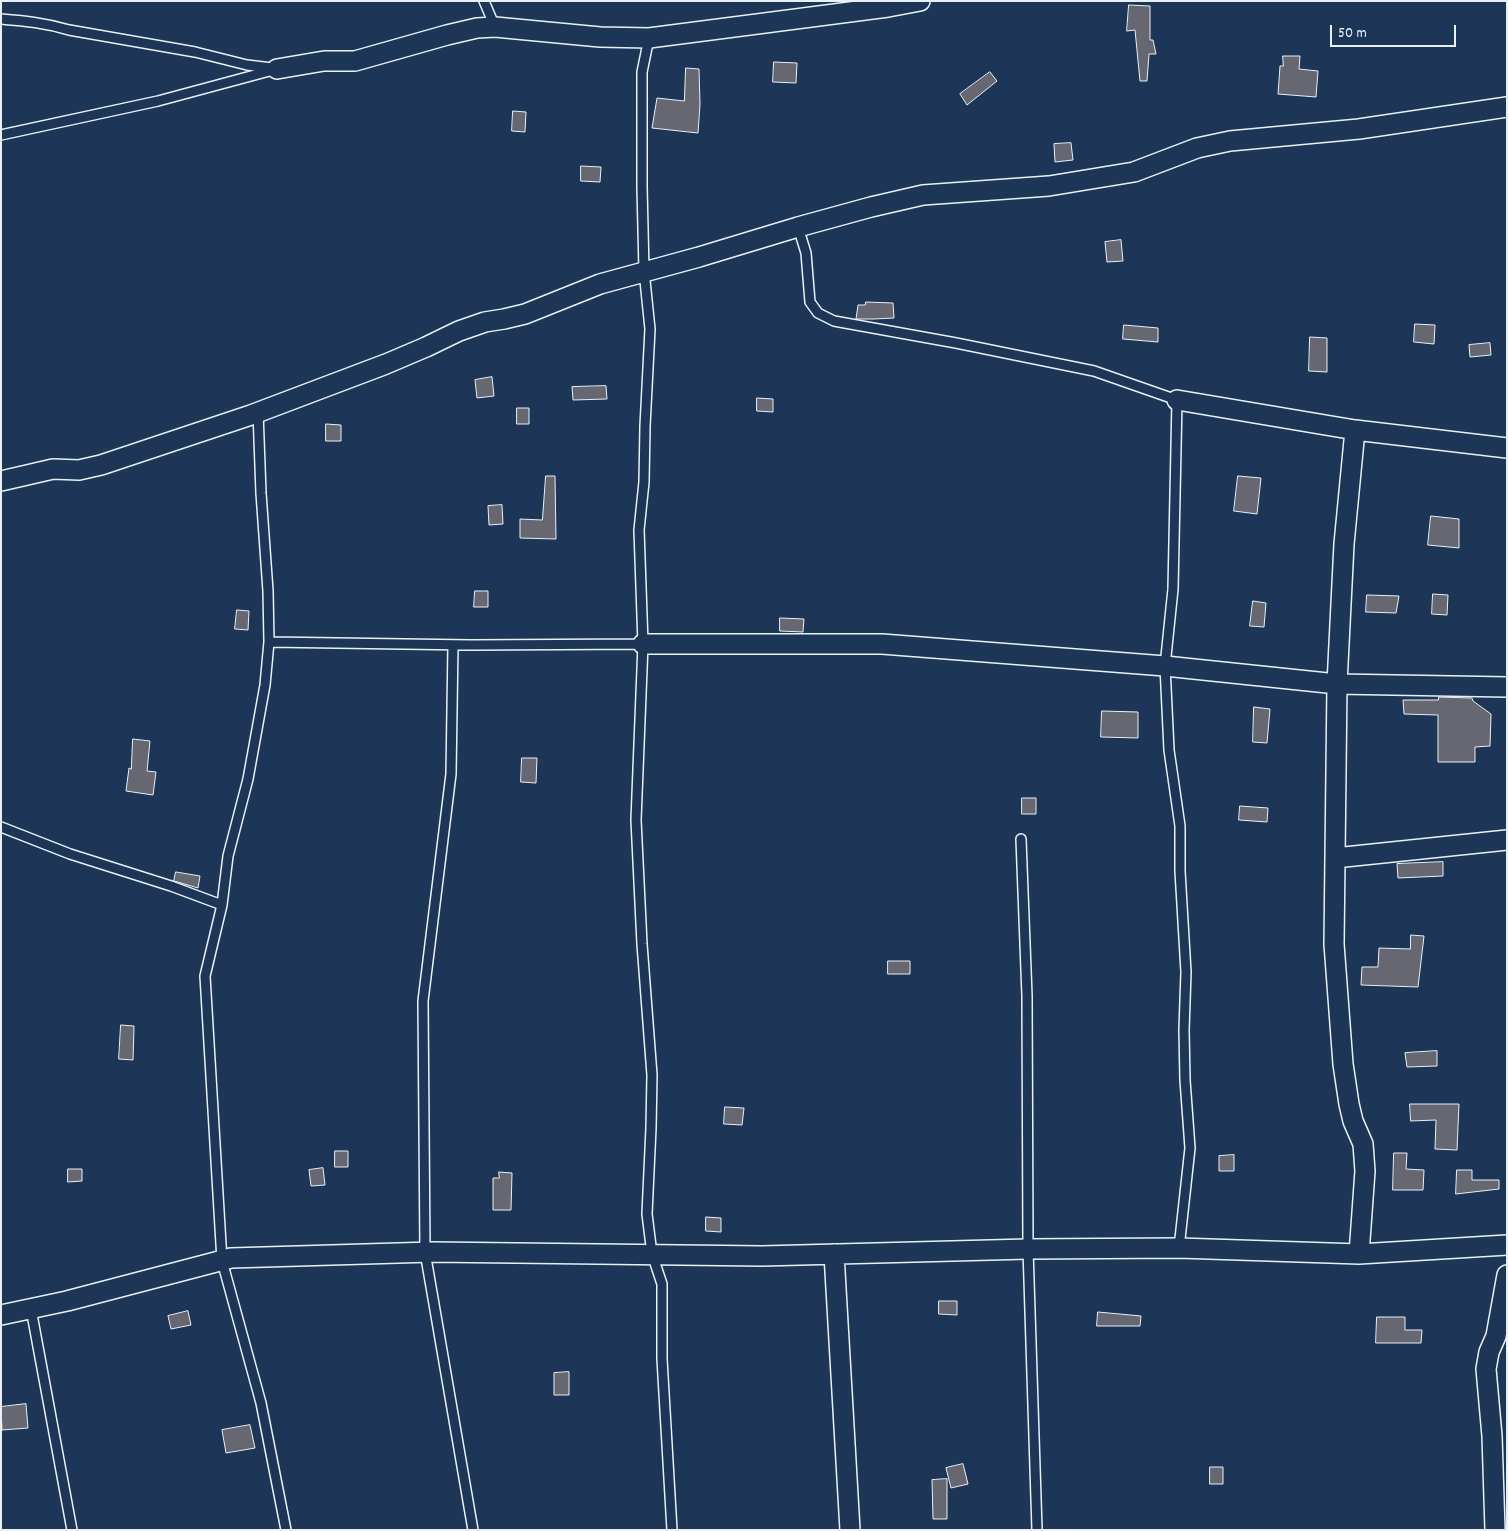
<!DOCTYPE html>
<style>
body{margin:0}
#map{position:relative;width:1508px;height:1531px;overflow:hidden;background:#1d3557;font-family:Dekko,sans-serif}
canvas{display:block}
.frame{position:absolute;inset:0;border:2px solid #e8f1f8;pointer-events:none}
.scale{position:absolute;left:1330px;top:25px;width:126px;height:22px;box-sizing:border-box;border:2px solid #e8f1f8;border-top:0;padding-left:6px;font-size:15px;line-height:18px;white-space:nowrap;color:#e8f1f8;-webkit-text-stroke:4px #1d3557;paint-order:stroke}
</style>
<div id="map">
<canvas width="1508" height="1531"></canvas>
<div class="frame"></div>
<div class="scale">50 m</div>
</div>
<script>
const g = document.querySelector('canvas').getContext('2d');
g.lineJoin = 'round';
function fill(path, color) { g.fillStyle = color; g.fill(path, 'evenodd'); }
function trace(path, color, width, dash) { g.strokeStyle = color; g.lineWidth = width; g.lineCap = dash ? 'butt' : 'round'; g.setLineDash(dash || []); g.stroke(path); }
const building = new Path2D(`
 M1129,5l21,1v34h3l3,14h-7l-2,27h-7l-5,-51 -8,1z
 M1283,56h17l-1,13 19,2 -2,26 -38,-3 2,-28h3z
 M774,62l23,1 -1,20 -23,-1z
 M686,68l13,1 1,35 -2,29 -46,-5 5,-30 27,3z
 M990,72l7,9 -30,24 -7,-11z
 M513,111l13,1 -1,20 -13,-1z
 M1071,143l2,17 -18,2 -1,-18z
 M581,166l20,1 -1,15 -19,-1z
 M1121,240l2,21 -16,1 -2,-20z
 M866,302l27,1 1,15 -20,1h-18l2,-14h7z
 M1415,324l20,1 -1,19 -20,-2z
 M1124,325l34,3v14l-35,-3z
 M1310,337l17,1v34l-18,-1z
 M1490,343l1,12 -21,2 -1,-12z
 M492,377l2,19 -17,2 -2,-18z
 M606,386l1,13 -34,1 -1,-13z
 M757,398l16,1v13l-16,-1z
 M517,408h12v16h-12z
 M326,424l15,1v16h-15z
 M546,476h9l1,63 -36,-1v-19l22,1z
 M1238,476l23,2 -4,36 -23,-3z
 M502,505l1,19 -14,1 -1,-19z
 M1431,516l28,3v29l-31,-3z
 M475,591h13v16h-14z
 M1433,594l15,1 -1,20 -15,-1z
 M1367,595l32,1 -3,17 -30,-1z
 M1253,601l13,2 -2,24 -14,-1z
 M237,610l12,1 -1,19 -13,-1z
 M780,618l24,1 -1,13 -23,-1z
 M1439,697l33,1 1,3 18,13 -1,32 -15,1v15h-37v-47l-34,-1 -1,-14h35z
 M1254,707l16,2 -3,34 -14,-1z
 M1102,711l36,1v26l-37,-1z
 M133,739l17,2 -3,30 9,1 -3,23 -27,-4 3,-23 2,1z
 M522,758h15l-1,25 -15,-1z
 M1022,798h14v16h-14z
 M1240,806l28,2 -1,14 -28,-2z
 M1443,862v14l-45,2 -1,-14z
 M176,872l24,4 -2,12 -24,-7z
 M1411,935l13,1 -6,51 -57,-2 1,-18h16l1,-19 31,1z
 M888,961h22v13h-22z
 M121,1025l13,1 -1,34 -14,-1z
 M1437,1051v15l-30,1 -2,-14z
 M1410,1104h49l-2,46 -22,-1 1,-29 -25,1z
 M725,1107l19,1 -2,17 -18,-1z
 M335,1151h13v16h-13z
 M1394,1153h13l-1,16 18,1 -1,20h-30z
 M1234,1155v16h-15v-15z
 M323,1168l2,17 -14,1 -2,-16z
 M68,1169h14v12l-14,1z
 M1457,1170h15v10h27v9l-43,5z
 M499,1172l13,1 -1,37h-18v-32h6z
 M706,1217l15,1v14l-15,-1z
 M939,1301h18v14l-18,-1z
 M188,1311l3,14 -20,4 -3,-13z
 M1098,1312l43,4 -1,10h-43z
 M1377,1317h28v13h17l-1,13h-45z
 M569,1372v23h-15v-22z
 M26,1404l2,24 -26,2 -1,-23z
 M250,1425l5,23 -29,5 -4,-23z
 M963,1464l5,20 -17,4 -5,-20z
 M1210,1467h13v17h-13z
 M947,1479v40h-14l-1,-39z`);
const service = new Path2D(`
 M484,1l11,26
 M1,19c24,2 45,4 68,11l126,22 52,13 25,3
 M649,38l-7,34v115l2,84 6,58 -5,97 -1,56 -5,48 4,114 -7,176 6,124 10,131 -1,53 -4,86 5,40 10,30v75l10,171
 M1,135l157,-34 119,-32
 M798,227l8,26 4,49 8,11 16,8 122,22 138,28 83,29 -4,189 -8,77 4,84 11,76v45l6,101 -2,58 1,50 5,68 -11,100
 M258,412l3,81 7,98 1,51 -4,43 -17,94 -20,77 -6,49 -17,71 17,285 39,142 25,127
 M269,642l202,3 172,-1
 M453,645l-2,129 -28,227 2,251 48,278
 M1,827l69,27 101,32 51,19
 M1021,839l6,157 1,253 9,281
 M31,1309l41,221`);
const minor = new Path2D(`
 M277,69l47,-8h31l92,-26 30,-7 18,-1 105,10 49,1 239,-31 32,-6
 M1177,400l178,30 152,18
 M1355,430l-11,114 -7,140 -3,260 9,120 6,40 4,17 10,23 2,27 -6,83
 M1,481l52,-12 26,1 22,-5 150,-50 135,-51 40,-17 33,-16 26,-9 19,-3 21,-5 75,-30 99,-27 99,-30 73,-20 52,-12 126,-9 85,-14 63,-24 33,-7 129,-12 148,-22
 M643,644h239l283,22 172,18 170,3
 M1335,858l172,-18
 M834,1254l16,276
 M1,1315l66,-14 164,-43 201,-6 330,4 266,-7 151,-1 180,6 148,-9
 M1495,1530l-3,-94 -6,-67 3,-17 7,-16 11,-61`);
fill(building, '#666770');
trace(building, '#e8f1f8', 1);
trace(service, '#e8f1f8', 12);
trace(minor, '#e8f1f8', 22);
trace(service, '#1d3557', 9);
trace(minor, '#1d3557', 19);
</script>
